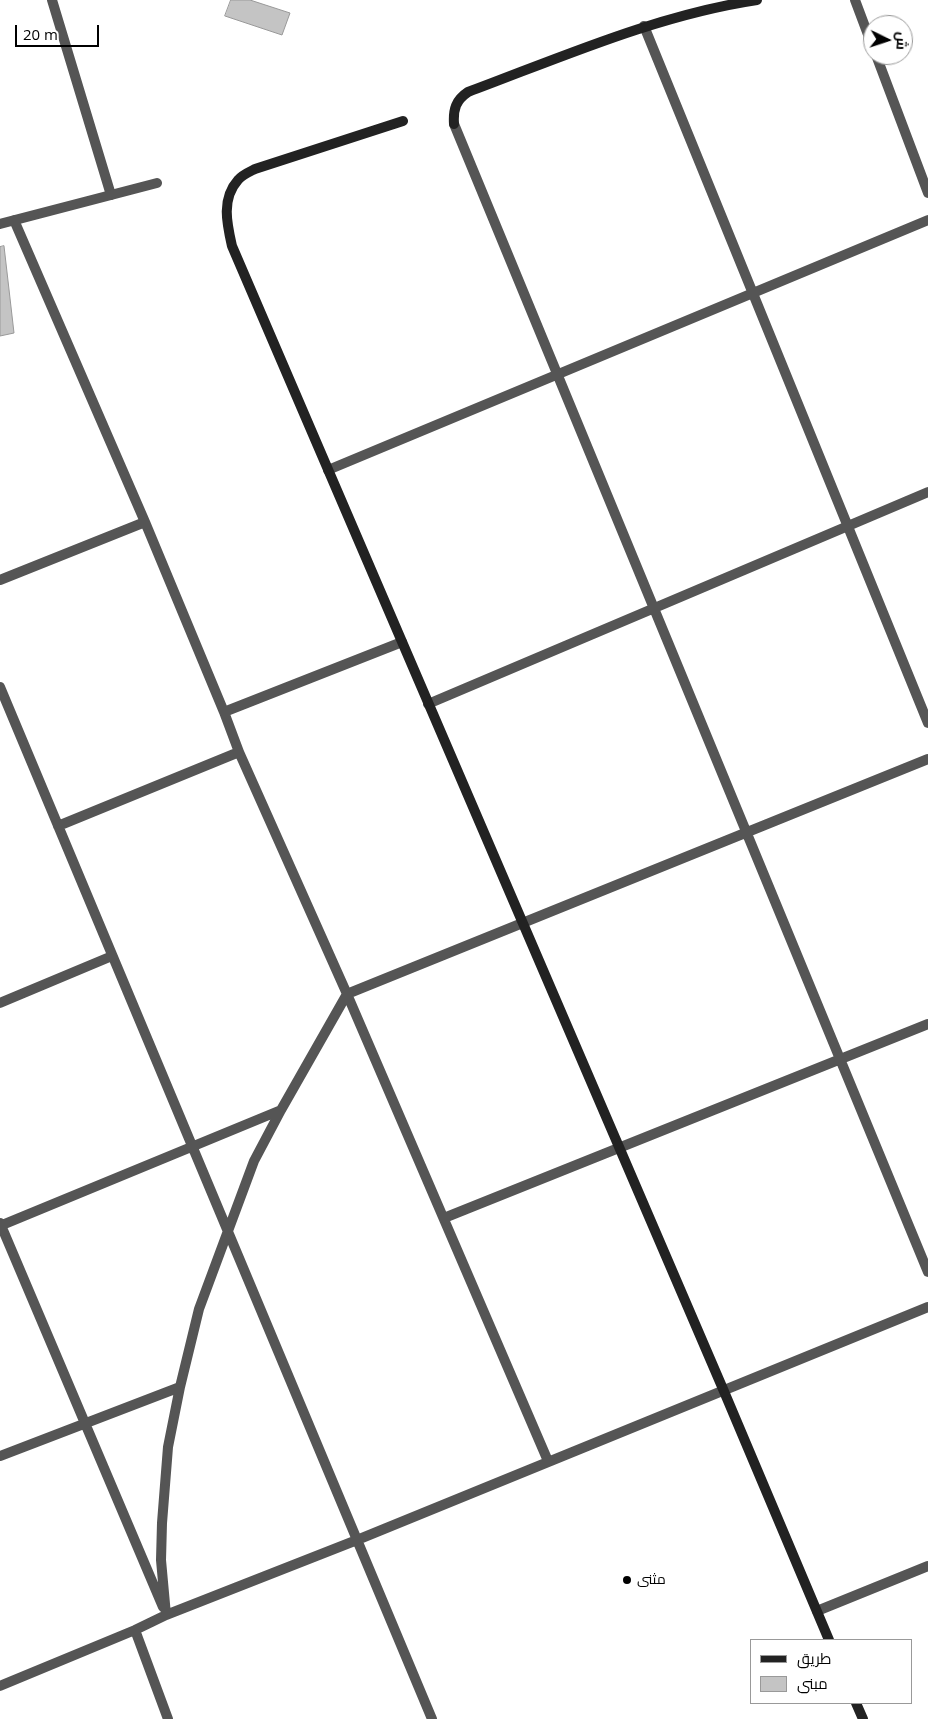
<!DOCTYPE html>
<meta charset="utf-8">
<style>
body{margin:0}
#map{position:relative;width:928px;height:1719px;overflow:hidden;background:#fff;font-family:"Open Sans",Cairo,sans-serif}
canvas{display:block}
.legend{position:absolute;left:750px;top:1639px;width:162px;height:65px;box-sizing:border-box;background:#fff;border:1px solid #999;margin:0;padding:6px 9px;list-style:none;font-size:15px;color:#000}
.legend li{display:flex;align-items:center;gap:10px;height:25px}
.legend b{width:25px;border:1px solid #999}
.north{position:absolute;left:863px;top:15px;width:50px;height:50px;box-sizing:border-box;background:#fff;border:1px solid #999;border-radius:50%;rotate:94deg;font-size:14px;font-weight:700;line-height:20px;text-align:center;color:#000}
.north::after{content:'';display:block;margin:auto;width:18px;height:22px;background:#000;clip-path:polygon(50% 0,100% 100%,50% 72%,0 100%)}
.scale{position:absolute;left:15px;top:25px;width:84px;height:22px;box-sizing:border-box;border:2px solid #000;border-top:0;padding-left:6px;font-size:15px;line-height:18px;white-space:nowrap;color:#000;-webkit-text-stroke:4px #fff;paint-order:stroke}
</style>
<div id="map">
<canvas width="928" height="1719"></canvas>
<ul class="legend">
<li><b style="height:6px;background:#222"></b>طريق</li>
<li><b style="height:14px;background:#c4c4c4"></b>مبنى</li>
</ul>
<div class="north">ش</div>
<div class="scale">20 m</div>
</div>
<script>
const g = document.querySelector('canvas').getContext('2d');
g.lineJoin = 'round';
function fill(path, color) { g.fillStyle = color; g.fill(path, 'evenodd'); }
function trace(path, color, width, dash) { g.strokeStyle = color; g.lineWidth = width; g.lineCap = dash ? 'butt' : 'round'; g.setLineDash(dash || []); g.stroke(path); }
function drawText(font, color, halo, rows, align = 'center') {
  g.font = font + ' "Open Sans",Cairo,sans-serif'; g.lineWidth = 4.5; g.setLineDash([]); g.textBaseline = 'middle'; g.strokeStyle = halo; g.fillStyle = color; for (const [text, x, y, turn = 0] of rows) {
    g.save(); g.translate(x, y); g.rotate((+turn || 0) * Math.PI / 180); g.textAlign = isNaN(turn) ? turn : align; if (halo) g.strokeText(text, 0, 0); g.fillText(text, 0, 0); g.restore();
  }
}
const building = new Path2D(`
 M231,0h19l40,13 -8,22 -57,-19z
 M4,246l10,87 -14,3v-89z`);
const lane = new Path2D(`
 M52,0l59,195`);
const street = new Path2D(`
 M855,0l18,48
 M644,26l284,697
 M876,55l52,138
 M454,124l474,1148
 M14,220l131,302 79,190 15,40 108,242 201,467
 M0,224l157,-41
 M328,470l600,-250
 M0,580l145,-58
 M0,687l432,1032
 M428,704l500,-212
 M224,712l178,-70
 M58,826l181,-74
 M0,1003l112,-47
 M444,1218l484,-194
 M0,1223l163,384
 M0,1226l281,-116
 M0,1456l180,-69
 M817,1611l111,-45
 M166,1615l-5,-55 1,-37 6,-76 12,-60 19,-78 55,-148 27,-51 66,-116 581,-235
 M135,1630l33,89
 M0,1686l135,-56 31,-15 191,-75 571,-233`);
const secondary = new Path2D(`
 M403,121l-148,48c-6,3 -13,6 -17,11 -17,19 -11,44 -6,66l491,1143 106,251
 M454,124c-1,-15 2,-24 14,-32 94,-35 189,-77 289,-92
 M856,1703l7,16`);
const markers = [
 [627,1580,5,"#000"]
];
const poiNames = [
 ["مثنى",637,1580]
];
fill(building, '#c4c4c4');
trace(building, '#999', 1);
trace(lane, '#555', 10);
trace(street, '#555', 10);
trace(secondary, '#222', 10);
for (const [x, y, r, color] of markers) { const dot = new Path2D(); dot.arc(x, y, r, 0, 2 * Math.PI); g.fillStyle = color; g.fill(dot); trace(dot, '#fff', 2); }
drawText('14px', '#000', '#fff', poiNames, 'left');
</script>
